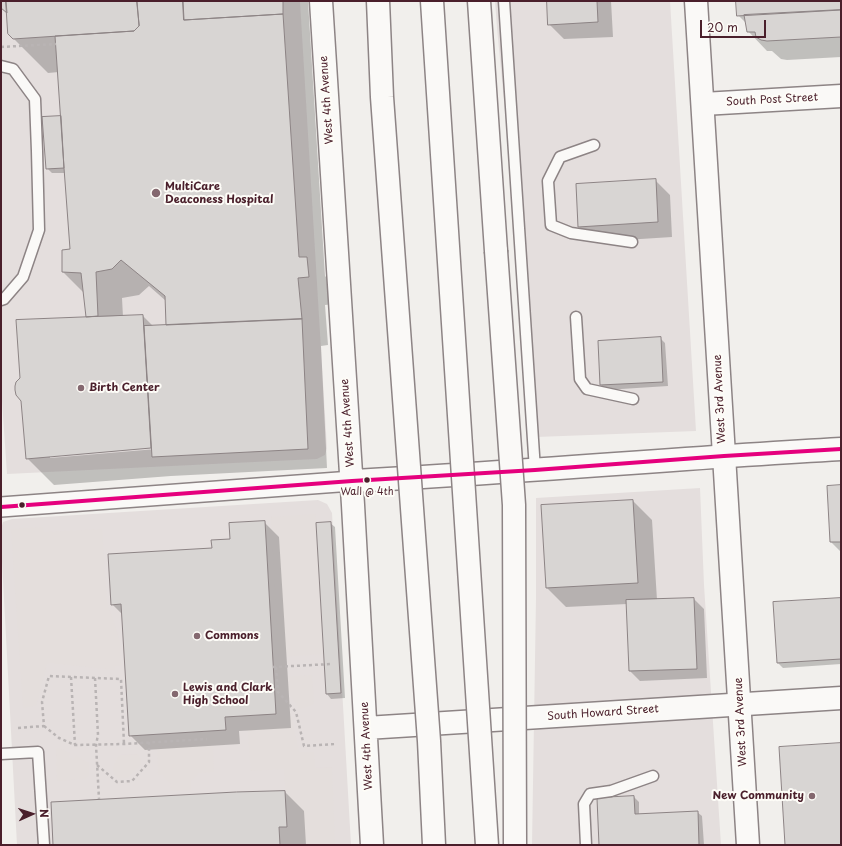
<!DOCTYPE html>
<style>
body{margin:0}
#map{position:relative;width:842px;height:846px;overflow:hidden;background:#f1efec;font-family:"Playpen Sans",sans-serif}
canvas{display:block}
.frame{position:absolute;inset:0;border:2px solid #4a1f2b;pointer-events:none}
.north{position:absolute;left:12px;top:794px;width:40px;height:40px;-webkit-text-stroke:3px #fdfcf7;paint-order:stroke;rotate:87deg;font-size:11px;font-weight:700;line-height:16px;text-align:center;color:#4a1f2b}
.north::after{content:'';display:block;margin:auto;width:14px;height:18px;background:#4a1f2b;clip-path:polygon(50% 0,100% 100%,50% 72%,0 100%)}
.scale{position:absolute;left:700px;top:20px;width:66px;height:18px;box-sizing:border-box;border:2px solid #4a1f2b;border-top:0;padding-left:5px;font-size:12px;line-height:14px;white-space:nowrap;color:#4a1f2b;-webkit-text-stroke:3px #fdfcf7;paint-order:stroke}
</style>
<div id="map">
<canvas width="842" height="846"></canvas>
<div class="frame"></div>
<div class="north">N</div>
<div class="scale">20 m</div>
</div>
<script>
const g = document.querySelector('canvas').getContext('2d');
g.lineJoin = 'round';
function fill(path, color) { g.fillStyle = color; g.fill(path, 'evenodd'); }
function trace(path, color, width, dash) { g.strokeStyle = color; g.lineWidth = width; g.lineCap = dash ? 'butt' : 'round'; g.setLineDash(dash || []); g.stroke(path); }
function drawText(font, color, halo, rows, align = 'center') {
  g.font = font + ' "Playpen Sans",sans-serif'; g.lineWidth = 4; g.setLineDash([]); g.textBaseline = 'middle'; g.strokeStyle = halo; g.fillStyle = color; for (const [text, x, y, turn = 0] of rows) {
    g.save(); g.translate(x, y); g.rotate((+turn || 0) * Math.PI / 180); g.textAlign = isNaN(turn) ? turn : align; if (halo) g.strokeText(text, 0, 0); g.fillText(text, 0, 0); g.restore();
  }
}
const built = new Path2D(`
 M1,1h299l27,447 -2,7 -8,4 -310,15 -6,-88z
 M495,1h175l26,430 -160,6 -39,-409z
 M700,488l4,97 17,260h-189l4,-247v-100z
 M318,500l9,4 5,9 19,332h-334l-16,-303v-13l2,-7 9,-3z`);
const green = new Path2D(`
 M315,514l8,140 -44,3 -8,-140z
 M43,527l1,5 58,-3 5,73 13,40 1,23 -6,1v4l-65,-7 -3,1 -11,42 -13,2 -12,-179z
 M312,675l2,27 -2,3 -12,4 -19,-29 -1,-3z
 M275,699l16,16 8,37h15l1,16 17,-1 3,78h-47l-4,-76 -33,2 -4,-52 29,-1z
 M208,744l5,4 1,24 -16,1 -7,8v9l-20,1 -1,-8 -7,-8h-5l-1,-28z
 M59,748l11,5 -2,4 6,3 2,-4 13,7v12l-5,4 -27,2 -1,-31z
 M137,754l4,6v4l-14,14h-8l-5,-4 -1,-5 4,-11 3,-3z`);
const shadow = new Path2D(`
 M1,1h307l17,275 9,9 1,19 -10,1 3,40 -7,1 6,122 -156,8 -117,9 -27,-27 60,-140 -3,-25 -21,-21 8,-22 -6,-77h-13l-5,-5 15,-51 -3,-45 -11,1 -39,-39 1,-20 -9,-7zM149,286l17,15 1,24 2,1 -15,1 -11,-11 -20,1 -1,-19 17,-3zM156,447v2l-106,9v-2z
 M548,1h63l2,36 -49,2 -15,-15z
 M737,1h104v56l-54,3 -6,-1 -9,-8h-5l-19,-20 -1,-7 -9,-9z
 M655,180l15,15 2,42 -78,5 -15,-15z
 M660,338l5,5 3,43 -62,4 -5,-5z
 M841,486v66l-10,-10z
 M633,501l19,19 5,80 37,-1 10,10 3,69 -67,3 -10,-10 -3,-67 -61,3 -19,-19z
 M264,522l15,15 12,191 -52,3 1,13 -95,6 -15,-15 -7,-120 -11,-11z
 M330,523l5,4 10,171 -14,1 -4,-5z
 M841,599v65l-58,4 -5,-5z
 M285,792l19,19 2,34h-252z
 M634,797l5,5v13l58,-3 5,4 2,29h-104z`);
const building = new Path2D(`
 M1,1h5l1,12 -6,-5z
 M6,1h131l2,25 -5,5 -121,8 -5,-5z
 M137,1h46l1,19 99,-6 16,243h8l2,20 -11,1 4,41 -136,6 -1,-29 -44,-36 -9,9 -16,3 2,44 -12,1 -5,-44 -19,-1v-22l8,-1 -6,-81 -9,-132 79,-5 5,-5z
 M183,1h100v13l-99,6z
 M547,1h50l1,21 -50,3z
 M736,1h105v9l-104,6z
 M841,10v27l-74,4 -6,-1 -5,-3 -1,-5h-8l-3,-17z
 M61,116l3,52 -18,1 -4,-52z
 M656,179l2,43 -80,5 -2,-43z
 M143,315l8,133 -125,11 -5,-58 -5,-6 -1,-5v-4l1,-4 4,-4 -4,-58z
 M302,319l6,130 -156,8 -8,-131z
 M661,337l2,45 -63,3 -2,-44z
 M841,485v57h-11l-3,-56z
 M633,500l5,83 -92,5 -5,-83z
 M265,521l11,193 -51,3 1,13 -97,6 -8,-132 -10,1 -3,-51 104,-6 -1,-8 19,-1 -1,-16z
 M331,522l10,171 -15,1 -10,-171z
 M694,598l3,71 -68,2 -3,-71z
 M841,598v61l-64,4 -4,-61z
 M841,743v102h-56l-6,-98z
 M285,791l2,36h-8l1,18h-227l-2,-43 185,-10z
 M634,796l1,18 63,-3 1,34h-100l-2,-47z`);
const path = new Path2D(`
 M1,47l55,-3
 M273,667l59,-3
 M276,667l2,25 18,20 8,34 32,-2
 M71,677l4,68
 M95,678l3,57 -2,10 3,54
 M44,726l15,12 16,7 49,-1 83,-5
 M18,728l26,-2 -2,-24 7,-26 72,3 3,65
 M97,765l20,17 15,-1 17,-19v-20`);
const service = new Path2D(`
 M504,1l31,469
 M1,66l12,3 22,30 2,52 2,79 -16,47 -19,22 -3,1
 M594,145l-34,12 -12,24 3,44 20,8 61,9
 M576,317l4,62 7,10 46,10
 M1,754l37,-2 6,93
 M586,845l-2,-41 6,-10 21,-3 42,-15`);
const minor = new Path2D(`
 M1,507l351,-26`);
const tertiary = new Path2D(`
 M321,1l32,504 19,340
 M703,104l138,-8
 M352,481c163,-8 326,-23 489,-32
 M366,728l475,-30`);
const secondary = new Path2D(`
 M696,1l52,844`);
const motorway = new Path2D(`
 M479,1l17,250`);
const motorwayBridge = new Path2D(`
 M378,1l4,96 47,644 5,104
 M432,1l55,844
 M496,251l18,254 1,340`);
const bus1 = new Path2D(`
 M1,507l351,-26 183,-11 189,-14 117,-7`);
const markers = [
 [156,193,5,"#84686f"],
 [81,388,4,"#84686f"],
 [367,480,3.5,"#4a1f2b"],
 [22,505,3.5,"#4a1f2b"],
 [197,636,4,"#84686f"],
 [175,694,4,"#84686f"],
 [812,796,4,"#84686f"]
];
const busNames = [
 ["Wall @ 4th",367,492]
];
const streetNames = [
 ["West 4th Avenue",327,100,-94],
 ["South Post Street",772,100,-3],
 ["West 3rd Avenue",720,399,-93],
 ["West 4th Avenue",348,423,-94],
 ["South Howard Street",603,713,-4],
 ["West 3rd Avenue",741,722,-93],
 ["West 4th Avenue",367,746,-93]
];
const poiNames = [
 ["MultiCare",165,187],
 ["Deaconess Hospital",165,200],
 ["Birth Center",89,388],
 ["Commons",205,636],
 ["Lewis and Clark",183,688],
 ["High School",183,701],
 ["New Community",804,796,"right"]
];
fill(built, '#e4dedd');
fill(green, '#e4dedc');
fill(shadow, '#0003');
fill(building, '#d8d5d3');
trace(building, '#8d8485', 1);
trace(service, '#8d8485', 13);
trace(minor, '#8d8485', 22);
trace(tertiary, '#8d8485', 25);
trace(secondary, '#8d8485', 25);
trace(motorway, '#8d8485', 25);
trace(path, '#b9b4b4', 2.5, [3, 3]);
trace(service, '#faf9f7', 10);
trace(minor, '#faf9f7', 19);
trace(tertiary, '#faf9f7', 22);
trace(secondary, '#faf9f7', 22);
trace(motorway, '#faf9f7', 22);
trace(motorwayBridge, '#8d8485', 25, []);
trace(motorwayBridge, '#faf9f7', 22);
trace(bus1, '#e5007d', 4);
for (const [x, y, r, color] of markers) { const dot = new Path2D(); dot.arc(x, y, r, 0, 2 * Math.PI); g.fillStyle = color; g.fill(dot); trace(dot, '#fdfcf7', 1.5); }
drawText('10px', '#4a1f2b', '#fdfcf7', busNames);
drawText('11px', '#4a1f2b', '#fdfcf7', streetNames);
drawText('bold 11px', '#4a1f2b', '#fdfcf7', poiNames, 'left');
</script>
